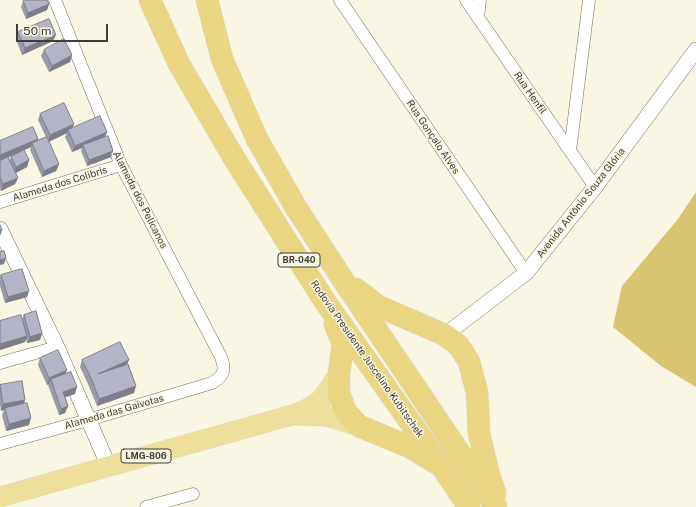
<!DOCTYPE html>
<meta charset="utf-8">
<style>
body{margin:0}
#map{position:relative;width:696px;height:507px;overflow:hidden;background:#faf6e4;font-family:"Public Sans",sans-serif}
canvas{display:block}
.scale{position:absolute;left:16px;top:24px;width:92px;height:18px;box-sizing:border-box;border:2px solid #3f3d36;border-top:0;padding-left:5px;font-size:12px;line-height:14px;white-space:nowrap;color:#3f3d36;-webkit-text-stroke:3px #faf6e4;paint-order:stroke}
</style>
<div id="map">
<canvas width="696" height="507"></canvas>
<div class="scale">50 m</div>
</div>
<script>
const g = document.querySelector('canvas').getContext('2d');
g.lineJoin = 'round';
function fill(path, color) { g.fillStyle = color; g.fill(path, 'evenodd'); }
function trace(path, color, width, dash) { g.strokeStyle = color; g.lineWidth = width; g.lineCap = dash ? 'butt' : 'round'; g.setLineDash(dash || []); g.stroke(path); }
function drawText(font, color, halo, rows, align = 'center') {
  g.font = font + ' "Public Sans",sans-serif'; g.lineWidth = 3; g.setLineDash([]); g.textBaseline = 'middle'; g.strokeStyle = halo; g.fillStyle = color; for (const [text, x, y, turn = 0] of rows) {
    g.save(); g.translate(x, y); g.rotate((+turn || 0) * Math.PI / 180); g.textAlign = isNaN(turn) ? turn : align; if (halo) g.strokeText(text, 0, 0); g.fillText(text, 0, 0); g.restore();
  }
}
const water = new Path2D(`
 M696,192v195l-35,-21 -48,-39 9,-41 56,-67z`);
const minor = new Path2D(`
 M340,0l186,273
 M466,0l129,187
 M478,18l2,-18
 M570,151l19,-151
 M0,202l121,-37
 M0,363l57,-16
 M0,444l88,-24 124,-37c12,-7 14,-13 9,-26l-100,-192 -66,-165
 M146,507l47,-13`);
const tertiary = new Path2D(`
 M0,229l57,118 52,120
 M445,335l81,-62 69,-86 101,-137`);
const trunk = new Path2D(`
 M296,415l30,1 33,10
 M0,497l292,-82 15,-6 14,-9 18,-26`);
const motorway = new Path2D(`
 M150,0l29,64 55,94 92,145 116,164 27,40
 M207,0l15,59 35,80 38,67 48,74 153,227
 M356,289l22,17 67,29 14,11 10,16 8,30 2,41 9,39 7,21
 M335,324l8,20 -4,30v20l7,18 13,14 51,21 24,15`);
const wall = new Path2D(`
 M23,1l26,3 -2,6 -21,9 -5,-12z
 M18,32l35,9 -31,14 -6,-16z
 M44,50l28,5 -2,7 -21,10 -8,-16z
 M40,114l32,14 35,4 -2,5 8,14 -2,6 -24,9 -6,-15 1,-3 -10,4 -7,-15 2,-4 -18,9 10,22 -3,7 -14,6 -12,-27 1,-3 -7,3 5,10 -2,7 -12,6 3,5 -3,6 -14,7 -1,-2v-28l10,-1 1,-3 11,-6 16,-12 -1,2 9,-4 -8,-17z
 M1,275l26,22 -22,6 -5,-17v-9z
 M24,315l18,18 -2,7 -13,3 -1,-4 -1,3 -25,8v-29l22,-2z
 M40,358l26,16 9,20 -10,3 3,9 -3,7 -6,2 -11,-30 1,-1 -2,1 -9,-20z
 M82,360l45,4 7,29 -37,13 -9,-22 -8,-17z
 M0,385l25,15 -1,4 5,21 -23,6 -4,-16 2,-5 -3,1 -1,-6z`);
const shadedWall = new Path2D(`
 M49,4l-2,6 -21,9 2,-6z
 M56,35l-3,6 -31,14 3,-7z
 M72,55l-2,7 -21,10 3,-6z
 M74,124l-3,7 -3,-1 -1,3 -19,9 2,-7z
 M107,132l-3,6 -21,7 -1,3 -10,4 3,-6z
 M38,139l-3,6 -3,-2 -1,4 -31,14v-6z
 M113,151l-2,6 -24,9 2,-6z
 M29,160l-2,7 -13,7 2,-7z
 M59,164l-3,7 -14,6 2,-6z
 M18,178l-3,6 -14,7 2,-7z
 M0,230h2l-2,6z
 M6,258l-2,6 -4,1v-5z
 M29,291l-2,6 -22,6 3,-6z
 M42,333l-2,7 -13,3 3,-6z
 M27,336l-2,6 -25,8v-6z
 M129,360l-3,7 -28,7z
 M67,370l-2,6 -14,3 -2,5 -2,1 2,-7z
 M136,386l-2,7 -37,13 2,-7z
 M77,387l-2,7 -15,5 3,-7z
 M25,400l-2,6 -18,2 -1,2 -3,1 2,-7z
 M68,406l-3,7 -6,2 2,-6z
 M31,418l-2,7 -23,6 3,-7z`);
const building = new Path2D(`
 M24,0h23l2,4 -21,9 -5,-12z
 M49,19l7,16 -31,13 -7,-16z
 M64,39l8,16 -20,11 -8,-16z
 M64,103l10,21 -24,11 -10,-21z
 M100,116l7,16 -32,14 -7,-16z
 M33,127l5,12 -38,16v-14z
 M108,136l5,15 -24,9 -6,-15z
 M47,137l12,27 -15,7 -12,-28z
 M24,150l5,10 -13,7 -5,-10z
 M8,157l10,21 -15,6 -3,-7v-16z
 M0,225l2,5h-2z
 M4,251l2,7 -6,2v-8z
 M22,269l7,22 -21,6 -7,-22z
 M36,311l6,22 -12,4 -6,-22z
 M21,315l6,21 -27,8v-23z
 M120,342l9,18 -31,14 30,-10 8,22 -37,13 -8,-21 -9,-18z
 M58,350l9,20 -18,8 -9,-20z
 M71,372l6,15 -14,5 5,14 -7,3 -10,-30z
 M22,381l3,19 -22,4 -3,-19z
 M27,403l4,15 -22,6 -4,-16z`);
const shields = [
 [299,260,42],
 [146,456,50]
];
const shieldNames = [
 ["BR-040",299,260],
 ["LMG-806",146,456]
];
const streetNames = [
 ["Rua Henfil",530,93,55],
 ["Rua Gonçalo Alves",433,137,56],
 ["Alameda dos Colibris",60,184,-17],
 ["Alameda dos Pelicanos",140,200,63],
 ["Avenida Antônio Souza Glória",581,203,-52],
 ["Rodovia Presidente Juscelino Kubitschek",367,359,55],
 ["Alameda das Gaivotas",114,412,-16]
];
fill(water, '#d9c46f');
trace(minor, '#747060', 13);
trace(tertiary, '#747060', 16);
trace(trunk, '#dcdcdb', 21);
trace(motorway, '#dcdcdb', 23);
trace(minor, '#fff', 12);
trace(tertiary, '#fff', 15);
trace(trunk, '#eede9b', 20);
trace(motorway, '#ead582', 22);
fill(wall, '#9a9ba9');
fill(shadedWall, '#7d7e8a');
fill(building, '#b3b4c5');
trace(building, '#7d7e8a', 1);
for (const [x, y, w] of shields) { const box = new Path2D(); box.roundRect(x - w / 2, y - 7, w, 14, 3); g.fillStyle = '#faf6e4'; g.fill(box); trace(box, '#3f3d36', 1); }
drawText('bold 9px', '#3f3d36', null, shieldNames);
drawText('10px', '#3f3d36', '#faf6e4', streetNames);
</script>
